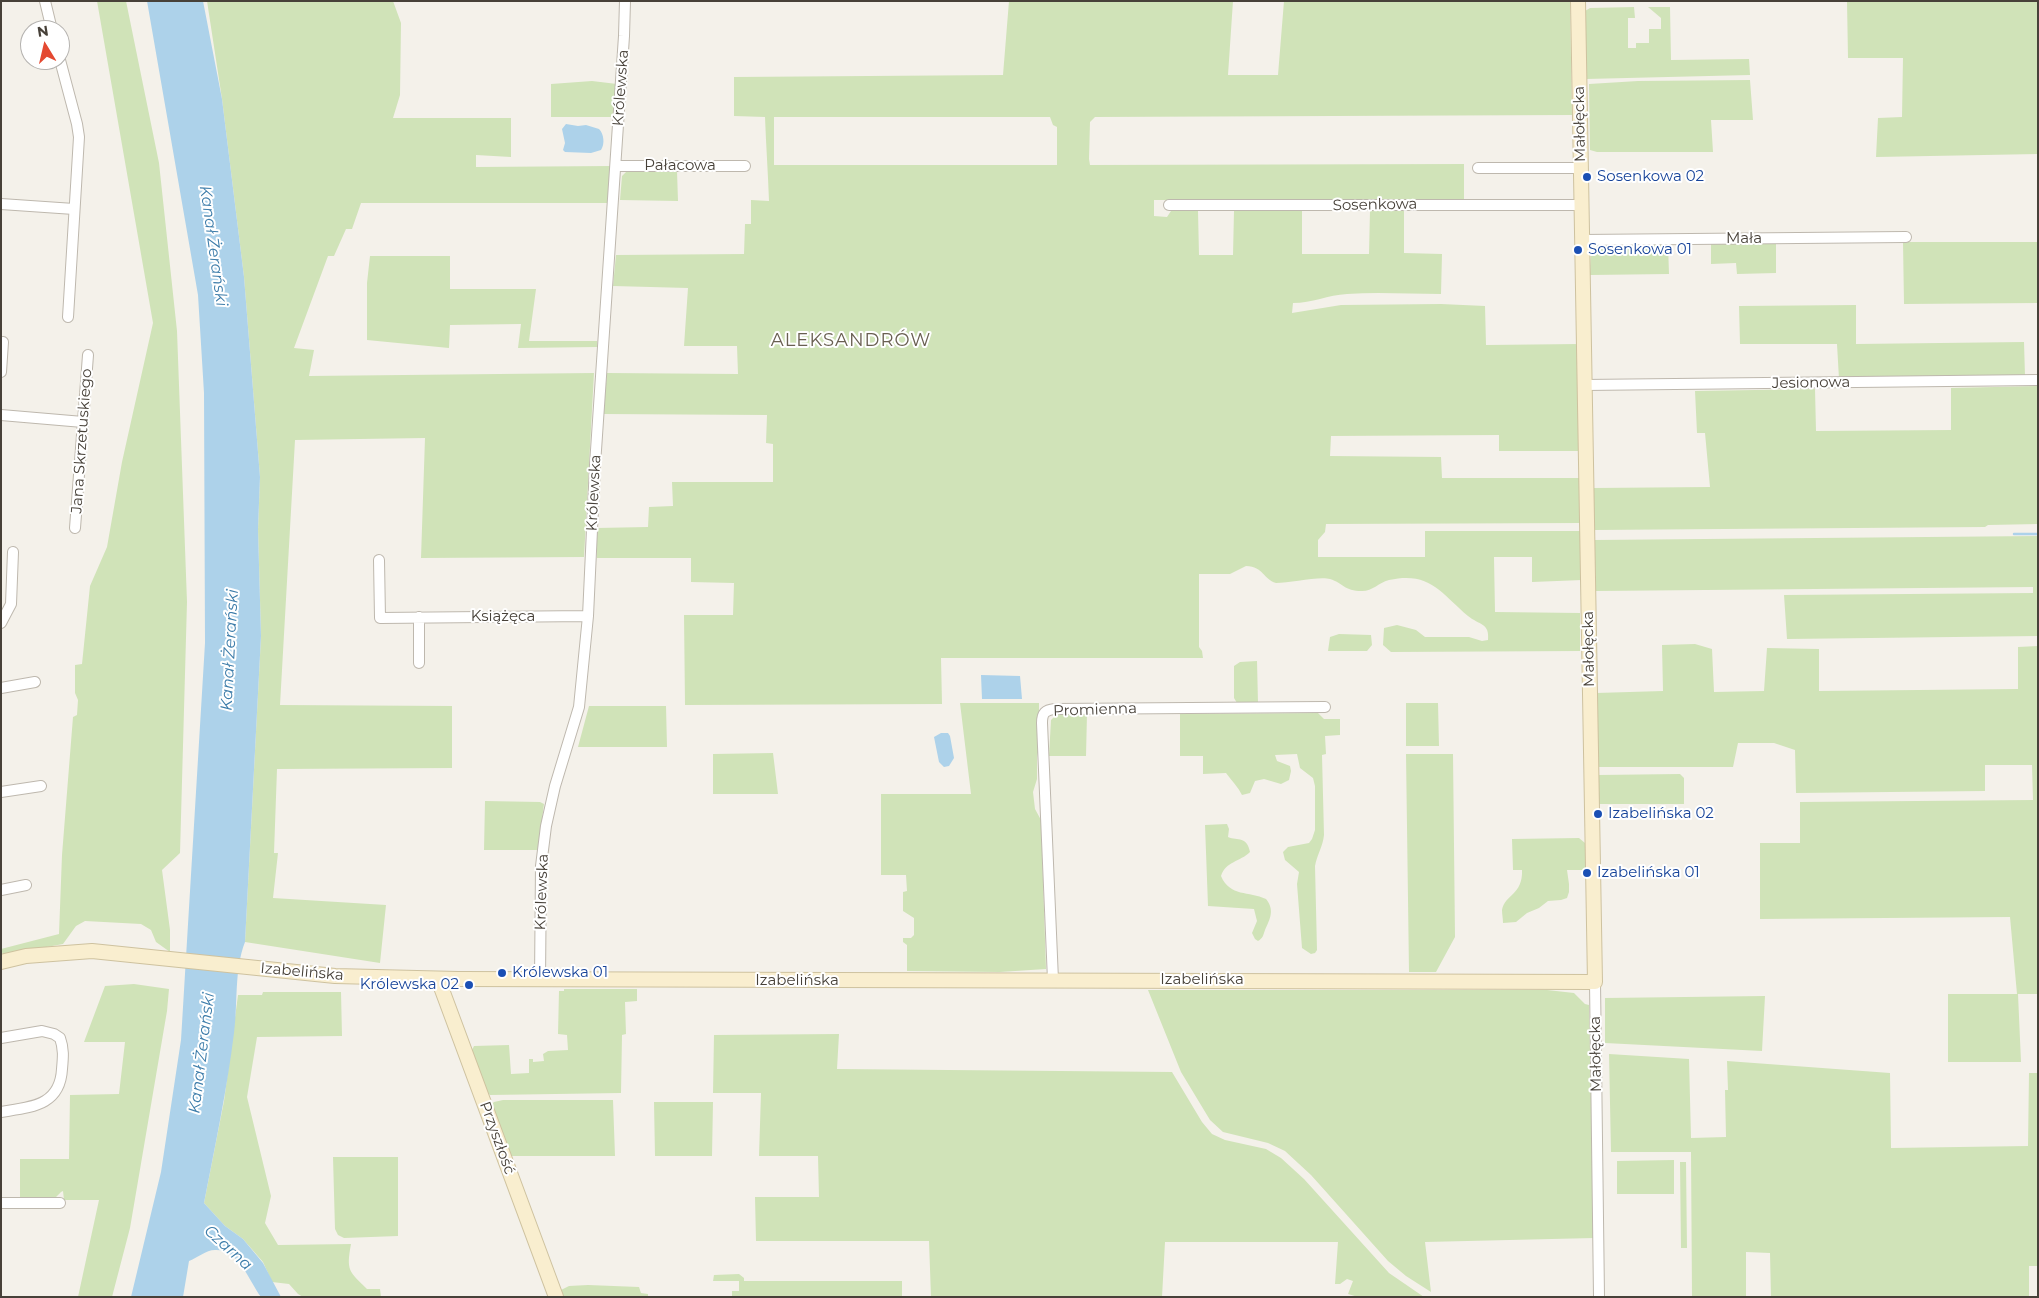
<!DOCTYPE html>
<meta charset="utf-8">
<style>
body{margin:0}
#map{position:relative;width:2039px;height:1298px;overflow:hidden;background:#f4f1ea;font-family:Montserrat,sans-serif}
canvas{display:block}
.frame{position:absolute;inset:0;border:2px solid #474139;pointer-events:none}
.north{position:absolute;left:20px;top:20px;width:50px;height:50px;box-sizing:border-box;background:#fff;border:1px solid #b5b3b0;border-radius:50%;rotate:351deg;font-size:14px;font-weight:700;line-height:20px;text-align:center;color:#474139}
.north::after{content:'';display:block;margin:auto;width:18px;height:22px;background:#e44931;clip-path:polygon(50% 0,100% 100%,50% 72%,0 100%)}
</style>
<div id="map">
<canvas width="2039" height="1298"></canvas>
<div class="frame"></div>
<div class="north">N</div>
</div>
<script>
const g = document.querySelector('canvas').getContext('2d');
g.lineJoin = 'round';
function fill(path, color) { g.fillStyle = color; g.fill(path, 'evenodd'); }
function trace(path, color, width, dash) { g.strokeStyle = color; g.lineWidth = width; g.lineCap = dash ? 'butt' : 'round'; g.setLineDash(dash || []); g.stroke(path); }
function drawText(font, color, halo, rows, align = 'center') {
  g.font = font + ' Montserrat,sans-serif'; g.lineWidth = 4; g.setLineDash([]); g.textBaseline = 'middle'; g.strokeStyle = halo; g.fillStyle = color; for (const [text, x, y, turn = 0] of rows) {
    g.save(); g.translate(x, y); g.rotate((+turn || 0) * Math.PI / 180); g.textAlign = isNaN(turn) ? turn : align; if (halo) g.strokeText(text, 0, 0); g.fillText(text, 0, 0); g.restore();
  }
}
const green = new Path2D(`
 M97,1h29l33,162 18,168 10,271 -7,251 -18,17 8,60v22l-14,-10 -5,-12 -10,-6 -56,-3 -9,5 -13,18 -60,11 -2,-6 58,-15 3,-79 11,-138 4,-2 1,-15 -3,-7v-28l7,-1 8,-78 17,-39 15,-85 31,-139z
 M207,1h186l8,22 -1,72 -7,23h118v39l-35,-2v12l135,-1 -2,37h-248l-9,26h-6l-12,27h-6l-34,92 20,2 -5,26 285,-3 -10,184 -163,1 4,-120 -130,2 -15,265 172,1v62l-175,1 -3,84h4l-5,45 113,7 -6,58 -135,-21 16,-306 -3,-107 2,-52 -16,-200 -22,-178z
 M1009,1h224l-5,74h50l6,-74h286l2,114 -477,2 -5,5 -1,37 1,6 374,-1v36h-310v16l13,1 4,-6h27l1,44h34l1,-44h68v43h67l1,-43h34v42l38,1 -1,40c-31,0 -63,-2 -94,0 -19,1 -35,9 -54,9l-1,10 49,-8 100,-1 44,2 1,39 93,-1 2,107h-82v-16l-168,1 -1,20 111,1 1,21h139l1,45 -256,1 -1,8 -7,8v17h107v-26h157v49l-50,2v-25h-38l1,55 85,1v38l-189,1 -8,-7 1,-17 13,-3 19,5 9,7h44l13,4 6,-1c2,-17 -9,-15 -20,-24 -27,-23 -38,-45 -79,-36 -11,3 -16,11 -27,11 -18,0 -19,-8 -32,-12 -11,-3 -40,4 -54,4 -13,-4 -12,-16 -30,-17l-16,8h-31v73l3,4 1,7h-262l1,46 -257,1 -1,-90h49l1,-32 -43,-1v-24h-94v-30l51,-1 1,-20 24,-1 -1,-24h101v-38l-7,-1 1,-28 -164,-1 4,-41 131,1 -1,-28h-53l4,-58 -75,-2 3,-31 128,-1 1,-30h6v-24l18,1c-1,-28 -3,-56 -4,-84l-31,-1v-39l269,-2zM774,117h276l3,8 4,2v38h-283z
 M1847,1h191v153l-162,3 2,-39 24,-1 1,-59h-55z
 M1634,7l1,11h-7v30h8v-5h13v-14h12v-11l-13,-11h22l1,53 78,-1 1,16 -164,4 -1,-68 5,-3z
 M1750,80l3,40h-42l2,32h-116l-7,-2 -1,-66 49,-3z
 M592,81l25,3 -3,33h-63v-33z
 M627,171h50l1,30 -58,-1 2,-24z
 M1903,242h135v61l-134,1z
 M1668,244l1,30 -79,1 1,-30z
 M1711,244h65v29l-39,1 -1,-11 -25,1z
 M370,256h80v33h86l-7,52h68v6l-79,1 3,-24 -71,1 -1,23 -82,-8v-57z
 M1856,305v39l168,-2 1,34 -186,3 -2,-35h-97l-1,-38z
 M2038,386v138l-50,1 -3,2 -391,3v-42l116,-1 -5,-54h-8l-2,-42 120,-2 1,42 135,-1v-42z
 M2038,536v100l-251,3 -3,-44 249,-2v-6l-437,4 -2,-51z
 M1339,634l32,1 1,10 -5,6h-39l2,-14z
 M1695,644l17,5 2,43 50,-1 3,-43 52,1v42l199,-2v-42l20,-1v348h-20l3,68h-73v-68h69l-7,-77 -250,2v-76h40v-41l233,-2 -1,-35h-47v26l-189,2 -1,-43 -21,-7h-36l-5,24h-135l-2,-74 67,-2 -1,-46z
 M1257,661l1,42h-21l-3,-5v-32l6,-4z
 M960,703h79v45l-2,9v22l-4,13 2,17 6,11 5,149 -46,3 -93,-1v-26l-4,-3v-4h8l3,-3v-17l-11,-7v-19l4,-1 -1,-16h-25v-81h90z
 M1406,703h32l1,43h-33z
 M589,706h77l1,41h-89z
 M1318,713l6,6h16v16l-15,1 1,18 -4,1 2,80c-1,11 -7,20 -9,31l2,84 -2,3 -4,1 -9,-6 -5,-64 2,-12 -14,-12 -2,-8 5,-5 21,-4 3,-4 3,-9v-44l-2,-8 -13,-10 -3,-14 -22,1 2,6 13,5 1,5 -2,9 -8,4 -17,-5 -9,2 -5,12 -8,2c-4,-8 -10,-14 -16,-22l-23,1v-18h-23v-42z
 M1057,714h30l-1,42h-37l2,-36z
 M773,753l5,41h-65v-40z
 M1406,754h47l2,183 -19,35h-27z
 M1680,774l4,4v26h-85l-1,-29z
 M485,801l55,1 4,2 -6,46h-54z
 M1227,824l2,5 -1,8c10,4 19,-1 22,15 -10,10 -24,9 -29,24 9,21 28,15 45,23 9,11 4,20 -1,31 -2,6 -2,8 -7,11l-3,-2 -3,-6 5,-12 -3,-12 -46,-3 -3,-81z
 M1579,838l6,5v27h-18l2,14v8l-2,6 -6,2 -13,1 -9,7 -12,5 -11,9 -13,1c0,-4 -1,-9 -1,-13 3,-16 21,-15 20,-40h-9l-1,-31z
 M134,984l35,5 -2,22 -37,217 -18,69h-34l21,-97h-35l-1,-9 -2,1 -6,6h-35v-39h49l1,-64 49,-1 6,-52h-41l21,-56z
 M564,989h73v12l-12,1 1,32 -4,1 -1,58 -131,2 -5,-4 -15,-37 4,-8 35,-1 2,29 18,-1v-14h4v3l11,-1 -1,-7 5,-3 20,-1 -1,-15 -9,-1 1,-43h5z
 M1148,990h399l27,3 11,11 4,1 5,233 -169,4 6,50 -25,-16 -18,-15 -77,-86 -26,-24 -17,-8 -45,-11 -13,-12 -29,-48z
 M263,992h78l1,44 -85,1 -10,60 24,99 -6,27 13,22 73,-1c-5,27 -2,27 16,45h13l1,8h-78l-5,-3 -9,-10 -17,-2 -9,-20 -20,-23 -18,-13 -21,-23 20,-102 14,-106h24z
 M1765,996l-3,55 -157,-8v-45z
 M839,1034l-2,35 335,3 30,50 10,12 13,6 41,9 15,9 23,21 85,94 35,24h-66l-10,-3 5,-13 -6,-2 -7,5h-5l3,-42h-173l-3,55h-231l-2,-56h-173l-1,-44h64l-1,-41h-59l2,-63h-48l1,-58z
 M1609,1054l80,5 2,79 35,-1 -1,-47h3l-1,-29 163,12 1,75 137,-2 1,-73h9v193h-9v31h-258l-1,-44 -24,-1v45h-54l-1,-145h-80z
 M503,1100h110l2,56h-106l-18,-51 3,-3z
 M654,1102h59l-1,54h-57z
 M333,1157h65v79l-54,2 -6,-3 -3,-6z
 M1674,1160v34h-57v-33z
 M1680,1162h6l1,86h-6z
 M739,1274l5,4v3h158v16h-170v-6h7v-10h-26l1,-6z
 M588,1285l51,2 2,6 7,1v3h-84l-3,-7 8,-4z`);
const water = new Path2D(`
 M147,1h56l19,98 22,178 16,200 -2,52 3,107 -16,306c-11,28 -7,61 -11,91 -7,57 -19,113 -30,170l21,23 18,13 20,24 18,34h-20c-12,-16 -22,-48 -46,-47 -9,0 -18,8 -26,11l-6,36h-52l30,-125 20,-132 24,-397 -1,-250 -6,-98z
 M566,124l12,2 8,-1 13,4c5,5 6,15 2,21l-10,3 -26,-1 -2,-2 2,-7 -3,-14z
 M981,675l39,1 2,23h-40z
 M941,733h7l2,3 4,22 -5,8 -5,1 -5,-5 -5,-25z`);
const stream = new Path2D(`
 M2014,534h24`);
const street = new Path2D(`
 M45,1l7,29
 M60,60l17,64 2,13 -11,180
 M616,166h129
 M1478,168h103
 M1,204l73,5
 M1169,205h412
 M1582,240l324,-3
 M1,372l2,-30
 M1584,385l454,-5
 M1,415l82,7
 M75,528l13,-173
 M379,560l1,58 208,-2
 M419,617v46
 M1,623l10,-19 2,-52
 M1,688l34,-6
 M1,792l40,-6
 M1,890l25,-5
 M540,980l1,-114 5,-40 9,-40 24,-79 9,-91 7,-151 29,-429 1,-35
 M1053,980l-11,-257c0,-10 3,-13 13,-14l270,-2
 M1595,982l4,315
 M1,1038l41,-7 12,3 6,4c4,11 3,20 2,31 -2,37 -31,38 -61,43
 M1,1203h59`);
const secondary = new Path2D(`
 M1,962l25,-6 66,-5 243,25 123,3 1137,3 -17,-981
 M438,979l118,318`);
const markers = [
 [1587,177,5,"#1a4fb4"],
 [1578,250,5,"#1a4fb4"],
 [1598,814,5,"#1a4fb4"],
 [1587,873,5,"#1a4fb4"],
 [502,973,5,"#1a4fb4"],
 [469,985,5,"#1a4fb4"]
];
const streetNames = [
 ["Królewska",621,88,-86],
 ["Małołęcka",1580,124,-91],
 ["Pałacowa",680,166],
 ["Sosenkowa",1375,205,-1],
 ["Mała",1744,239],
 ["Jesionowa",1811,383,-1],
 ["Jana Skrzetuskiego",82,441,-86],
 ["Królewska",594,493,-87],
 ["Książęca",503,617],
 ["Małołęcka",1589,649,-91],
 ["Promienna",1095,710,-2],
 ["Królewska",542,892,-88],
 ["Izabelińska",302,972,5],
 ["Izabelińska",1202,980],
 ["Izabelińska",797,981],
 ["Małołęcka",1596,1054,-91],
 ["Przyszłość",497,1138,70]
];
const transitNames = [
 ["Sosenkowa 02",1597,177],
 ["Sosenkowa 01",1588,250],
 ["Izabelińska 02",1608,814],
 ["Izabelińska 01",1597,873],
 ["Królewska 01",512,973],
 ["Królewska 02",459,985,"right"]
];
const waterNames = [
 ["Kanał Żerański",213,246,82],
 ["Kanał Żerański",230,650,-87],
 ["Kanał Żerański",202,1053,-83],
 ["Czarna",228,1248,42]
];
const quarterNames = [
 ["ALEKSANDRÓW",851,341]
];
fill(green, '#d0e3b8');
fill(water, '#add2ea');
trace(stream, '#add2ea', 2.5);
trace(street, '#beb8ae', 12);
trace(secondary, '#cec29f', 16);
trace(street, '#fff', 10);
trace(secondary, '#f9eecf', 14);
for (const [x, y, r, color] of markers) { const dot = new Path2D(); dot.arc(x, y, r, 0, 2 * Math.PI); g.fillStyle = color; g.fill(dot); trace(dot, '#fff', 2); }
drawText('15px', '#474139', '#fff', streetNames);
drawText('15px', '#164399', '#fff', transitNames, 'left');
drawText('italic 16px', '#3c7ca9', '#fff', waterNames);
g.letterSpacing = '1px';
drawText('18px', '#695f51', '#fff', quarterNames);
g.letterSpacing = '0px';
</script>
